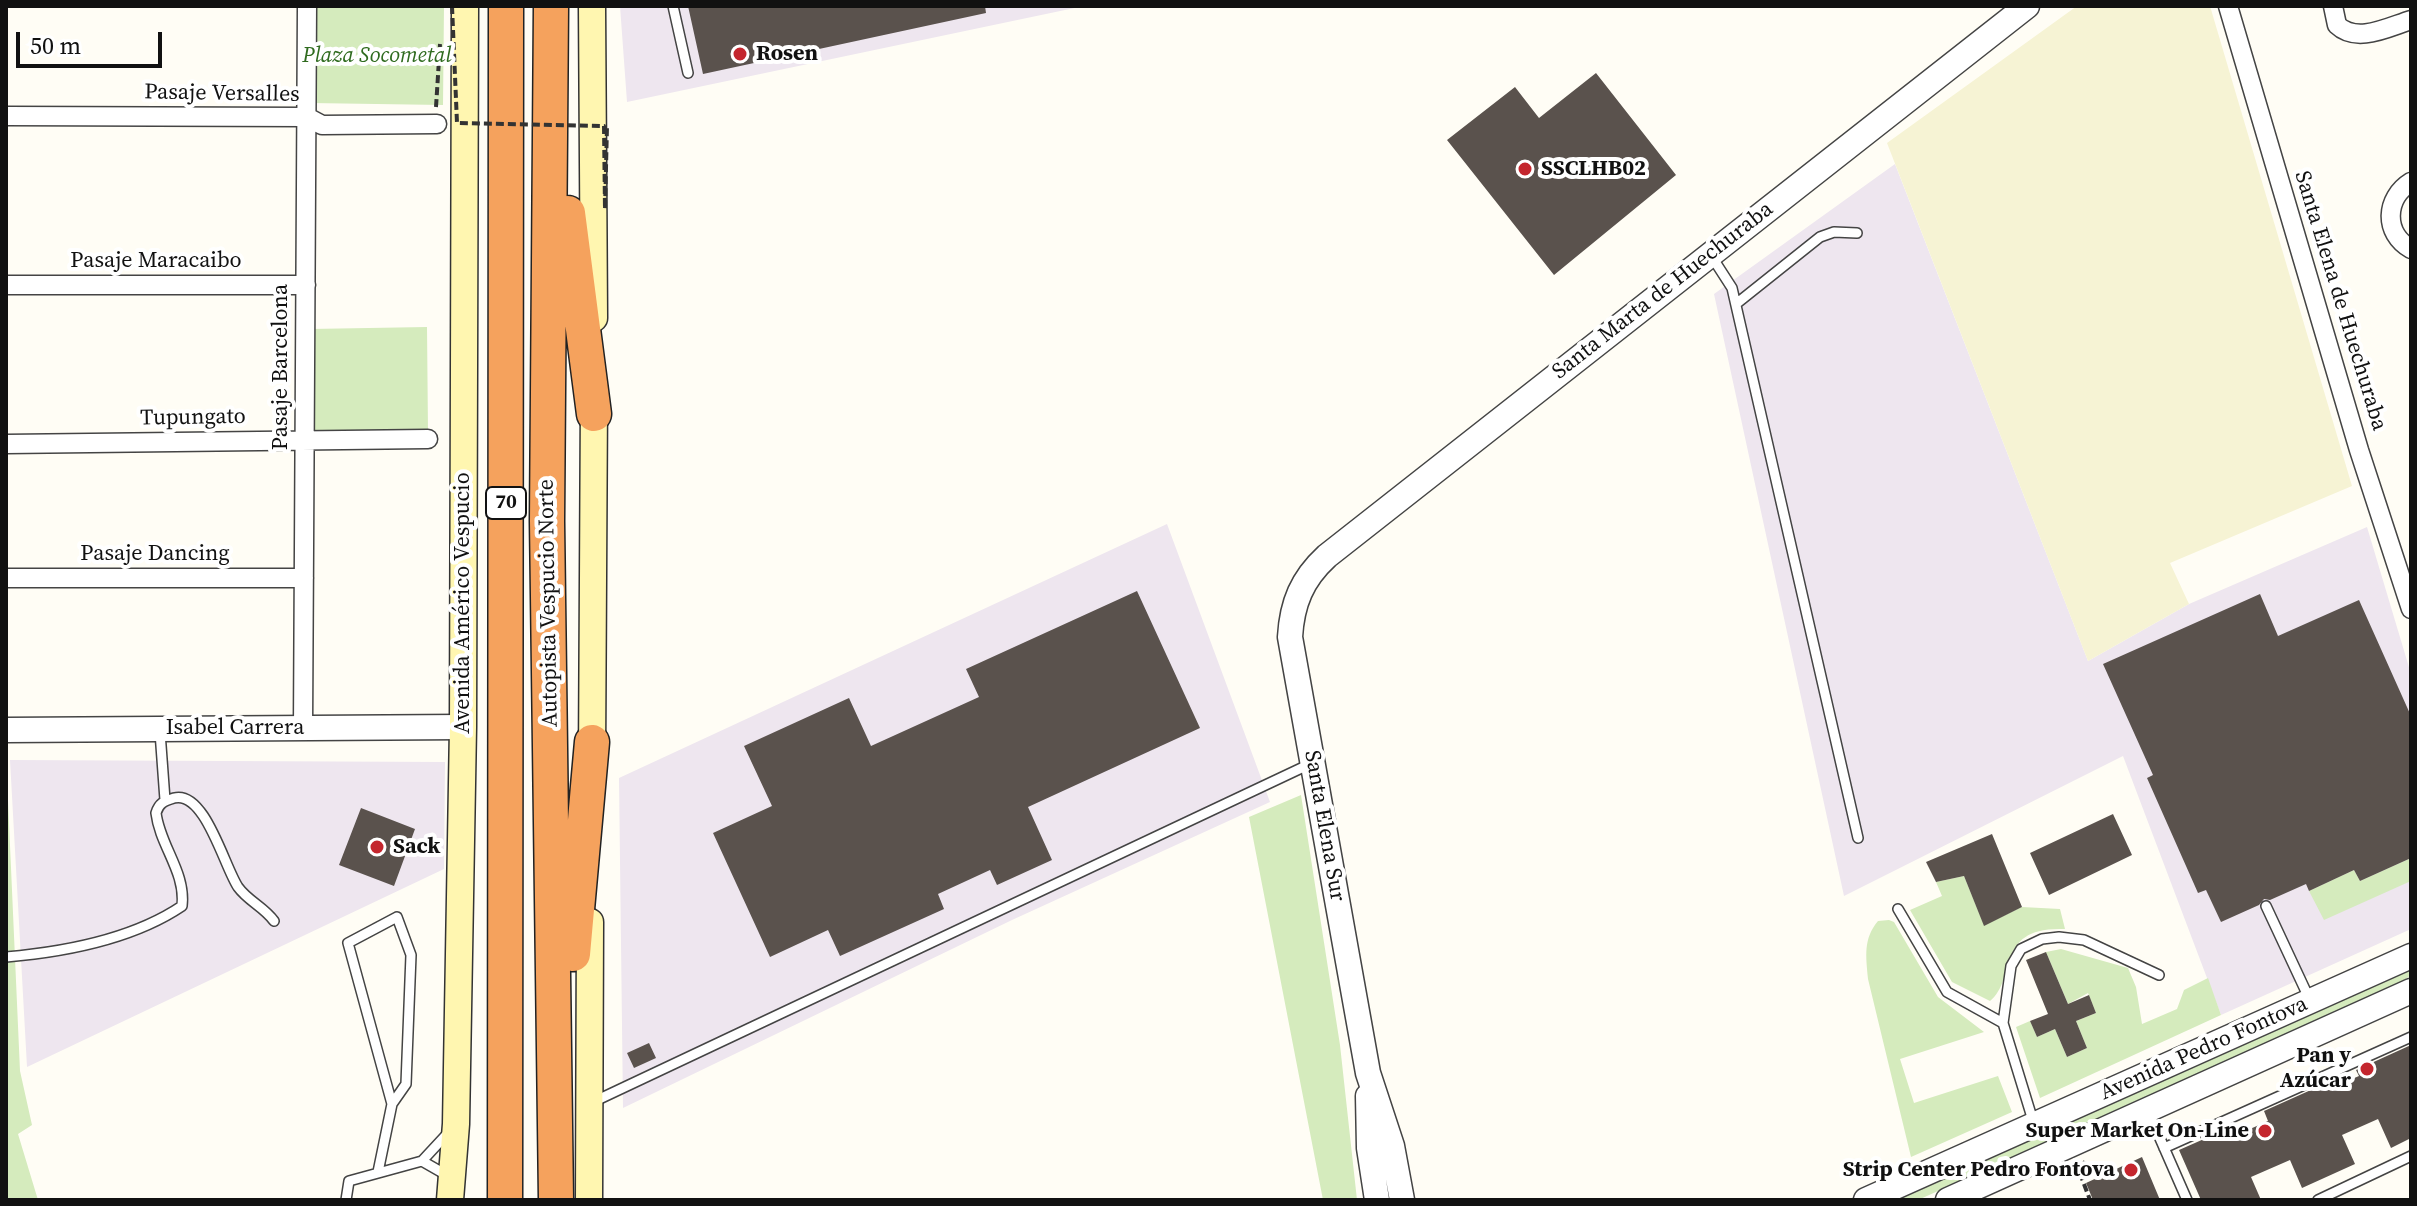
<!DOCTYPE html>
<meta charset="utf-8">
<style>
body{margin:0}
#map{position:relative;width:2417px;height:1206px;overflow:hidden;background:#fffdf5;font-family:"Source Serif 4",serif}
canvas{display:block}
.frame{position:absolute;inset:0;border:8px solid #111;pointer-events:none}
.scale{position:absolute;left:16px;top:32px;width:146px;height:36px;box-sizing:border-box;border:4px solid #111;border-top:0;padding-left:10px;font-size:24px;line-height:28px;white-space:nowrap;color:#111;-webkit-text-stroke:6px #fff;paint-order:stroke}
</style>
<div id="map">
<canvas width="2417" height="1206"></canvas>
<div class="frame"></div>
<div class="scale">50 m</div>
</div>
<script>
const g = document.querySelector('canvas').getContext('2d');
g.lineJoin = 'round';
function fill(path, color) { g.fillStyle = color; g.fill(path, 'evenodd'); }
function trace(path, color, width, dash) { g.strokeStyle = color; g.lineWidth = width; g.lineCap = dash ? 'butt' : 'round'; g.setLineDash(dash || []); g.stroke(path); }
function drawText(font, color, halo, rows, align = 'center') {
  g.font = font + ' "Source Serif 4",serif'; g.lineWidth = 8; g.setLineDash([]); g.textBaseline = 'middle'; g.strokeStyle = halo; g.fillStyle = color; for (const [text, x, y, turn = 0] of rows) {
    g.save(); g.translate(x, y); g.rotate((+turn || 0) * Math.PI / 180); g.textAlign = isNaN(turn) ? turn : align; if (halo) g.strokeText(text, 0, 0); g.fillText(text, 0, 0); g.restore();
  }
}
const industrial = new Path2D(`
 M620,6h464l-457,96z
 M1895,164l193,497 101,-57 178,-77 44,147v255l-190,86 -98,-259 -279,140 -130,-602z
 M1167,524l103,278 -258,118 -389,188 -4,-330z
 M10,760l435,2 -1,107 -417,198z`);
const farmland = new Path2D(`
 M2077,6h133l142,480 -182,77 19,41 -101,57 -201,-518z`);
const green = new Path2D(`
 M311,6h133l-1,99 -133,-2z
 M427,327l1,105 -116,2 -2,-105z
 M6,755l14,316 12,54 -14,9 20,66h-32z
 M1301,795l39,250 17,155h-34l-74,-383z
 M2411,858v23l-87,39 -15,-29 45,-21 6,11z
 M1964,876l20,49 38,-18 38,2 5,20c-71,-3 -47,49 -75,72l-38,-19 -42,-72 32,-14 -6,-14z
 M1889,920l5,2 44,75 46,35 -84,27 14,44 84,-27 14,36 -101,45 -43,-178c-2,-23 -5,-40 10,-58z
 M2061,949l67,19 8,19 6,37 35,-15 7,-19 24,-12 13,37 -181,83 -24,-71 14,-6 7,16 18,-8 12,28 20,-9 -11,-27 20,-8 -8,-20 -20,11 -22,-52z
 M2411,965v10l-12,9 -481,216h-31z`);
const building = new Path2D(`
 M688,6h297l1,7 -283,61z
 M1596,73l80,102 -122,100 -107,-135 68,-53 24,31z
 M1137,591l63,137 -172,79 24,53 -55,25 -7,-15 -52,24 6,15 -104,47 -12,-26 -58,27 -57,-124 59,-27 -28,-60 105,-48 22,48 108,-49 -13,-28z
 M2260,594l18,42 81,-36 52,116v142l-51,23 -6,-11 -45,21 -3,-7 -36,16 -6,-1 -5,6 -38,17 -15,-32 -8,3 -51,-115 6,-3 -50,-111z
 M361,808l54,21 -21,57 -55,-21z
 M2113,814l19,41 -83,40 -19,-42z
 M1992,834l30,73 -38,19 -20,-50 -28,6 -10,-20z
 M2046,952l22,52 21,-9 7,18 -20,8 11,27 -20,9 -12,-28 -18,8 -7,-16 18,-7 -22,-54z
 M649,1043l7,15 -22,10 -7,-15z
 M2411,1045v93l-20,10 -13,-29 -36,16 13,29 -53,24 -12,-28 -39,17 10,23h-60l-22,-50 50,-22 3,9 36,-16 -4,-10 58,-26 2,6 35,-15 -3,-6z
 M2142,1157l18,43h-67l-7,-17z`);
const path = new Path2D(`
 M436,107l4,-63
 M2085,1161l-4,15 9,24`);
const service = new Path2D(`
 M673,6l15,67
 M1712,257l20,31 126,550
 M1736,304l84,-67 14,-5 23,1
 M160,732l5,68
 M2266,906l43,92
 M1898,909l49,83 56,31
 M6,957c58,-5 127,-18 176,-51 4,-34 -22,-60 -26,-93 3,-10 8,-12 18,-15 31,-8 50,68 64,89 10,14 26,20 36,34
 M593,1102l717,-338
 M2148,1111l39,89
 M2034,1124l-31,-101 8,-57 10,-17 21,-10 17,-2 25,3 75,35
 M2164,1148l247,-111
 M422,1161l28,16
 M378,1172l14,-68 14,-20 5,-129 -14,-38 -49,26 44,161
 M346,1200l3,-19 73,-20 26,-28
 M2318,1200l93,-44`);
const minor = new Path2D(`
 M2228,6l131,444 52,159
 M2333,6l4,19c20,19 51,2 74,-5
 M6,116l301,1 15,8 115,-1
 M2411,182c-26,16 -28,51 0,67
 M6,285h300
 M6,444l422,-5
 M6,578h298
 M303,728l4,-722`);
const tertiary = new Path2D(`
 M6,730l457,-3
 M1368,1096l1,52 8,52
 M1402,1200l-10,-54 -24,-73 -78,-436c2,-34 12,-58 37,-81l700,-550
 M1866,1200l545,-244
 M1948,1200l463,-209`);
const secondary = new Path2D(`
 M592,6l2,312
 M592,758l2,-360
 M450,1200l6,-76 7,-397 2,-721
 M589,1200l1,-278`);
const motorway = new Path2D(`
 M551,6l-4,515 9,679
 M568,213l26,201
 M573,954l19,-212
 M505,1200l1,-1194`);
const pathBridge = new Path2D(`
 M452,6l5,117 147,3 1,83 2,-83`);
const markers = [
 [740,54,8,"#c4262e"],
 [1525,169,8,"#c4262e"],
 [377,847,8,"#c4262e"],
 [2367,1069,8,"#c4262e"],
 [2265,1131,8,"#c4262e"],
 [2131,1170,8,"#c4262e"]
];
const shields = [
 [506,503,40]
];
const shieldNames = [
 ["70",506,503]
];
const poiNames = [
 ["Rosen",756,54],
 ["SSCLHB02",1541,169],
 ["Sack",393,847],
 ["Pan y",2351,1056,"right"],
 ["Azúcar",2351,1081,"right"],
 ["Super Market On-Line",2249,1131,"right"],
 ["Strip Center Pedro Fontova",2115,1170,"right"]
];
const parkNames = [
 ["Plaza Socometal",377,56]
];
const streetNames = [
 ["Pasaje Versalles",222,94,1],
 ["Pasaje Maracaibo",156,261],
 ["Santa Marta de Huechuraba",1663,291,-38],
 ["Santa Elena de Huechuraba",2340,301,73],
 ["Pasaje Barcelona",281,367,-90],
 ["Tupungato",193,418,-1],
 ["Pasaje Dancing",155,554],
 ["Avenida Américo Vespucio",463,603,-90],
 ["Autopista Vespucio Norte",549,603,-91],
 ["Isabel Carrera",235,728],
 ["Santa Elena Sur",1324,826,80],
 ["Avenida Pedro Fontova",2204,1049,-24]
];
fill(industrial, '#eee6ef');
fill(farmland, '#f6f3d4');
fill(green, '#d5ebbd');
fill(building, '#5a524d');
trace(service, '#444', 12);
trace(minor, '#444', 21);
trace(tertiary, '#444', 27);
trace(secondary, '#333', 29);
trace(motorway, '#222', 37);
trace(path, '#333', 4, [8, 4]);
trace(service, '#fff', 9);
trace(minor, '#fff', 18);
trace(tertiary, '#fff', 24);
trace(secondary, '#fff6b0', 26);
trace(motorway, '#f5a25d', 34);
trace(pathBridge, '#333', 4, [8, 4]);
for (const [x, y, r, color] of markers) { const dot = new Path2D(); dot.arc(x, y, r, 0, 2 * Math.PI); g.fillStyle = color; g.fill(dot); trace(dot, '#fff', 3); }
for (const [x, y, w] of shields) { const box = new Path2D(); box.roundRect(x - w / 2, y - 16, w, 32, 6); g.fillStyle = '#fff'; g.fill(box); trace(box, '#111', 2); }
drawText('bold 20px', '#111', null, shieldNames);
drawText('bold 22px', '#111', '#fff', poiNames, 'left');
drawText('italic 22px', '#2f6b1f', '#fff', parkNames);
drawText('22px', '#111', '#fff', streetNames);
</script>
